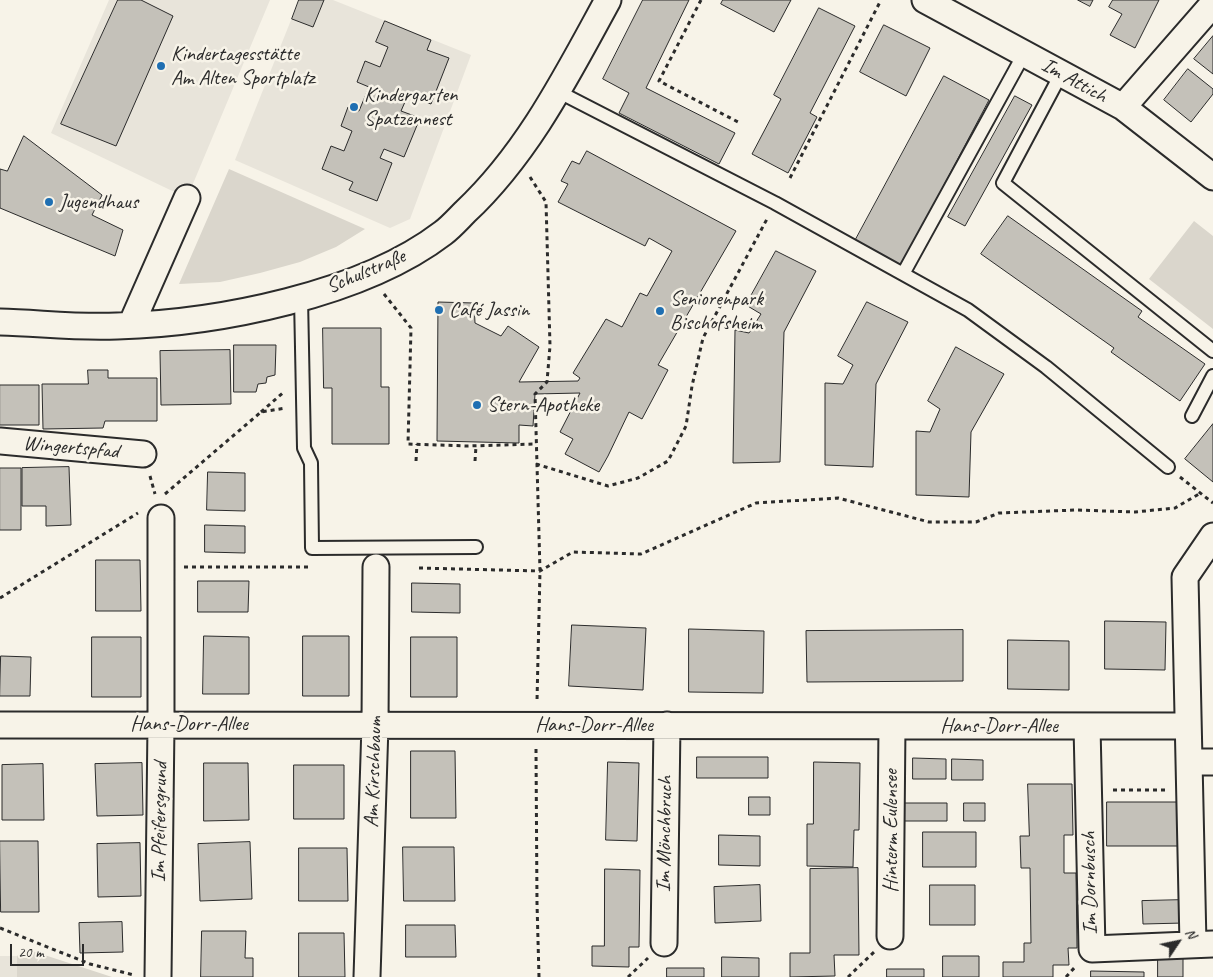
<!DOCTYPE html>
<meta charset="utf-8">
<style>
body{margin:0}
#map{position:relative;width:1213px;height:977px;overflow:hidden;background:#f7f3e8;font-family:Caveat,sans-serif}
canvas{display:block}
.north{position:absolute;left:1153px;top:917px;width:50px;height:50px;-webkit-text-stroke:4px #f7f3e8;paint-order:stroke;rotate:56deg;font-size:14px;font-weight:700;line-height:20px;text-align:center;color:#2b2b2b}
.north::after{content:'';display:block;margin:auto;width:18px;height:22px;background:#2b2b2b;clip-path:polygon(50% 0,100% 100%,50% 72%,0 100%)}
.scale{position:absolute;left:10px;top:944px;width:74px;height:22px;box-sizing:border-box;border:2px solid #2b2b2b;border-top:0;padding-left:6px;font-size:15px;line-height:18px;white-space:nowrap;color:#2b2b2b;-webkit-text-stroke:4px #f7f3e8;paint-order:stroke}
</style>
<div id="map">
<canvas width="1213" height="977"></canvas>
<div class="north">N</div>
<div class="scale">20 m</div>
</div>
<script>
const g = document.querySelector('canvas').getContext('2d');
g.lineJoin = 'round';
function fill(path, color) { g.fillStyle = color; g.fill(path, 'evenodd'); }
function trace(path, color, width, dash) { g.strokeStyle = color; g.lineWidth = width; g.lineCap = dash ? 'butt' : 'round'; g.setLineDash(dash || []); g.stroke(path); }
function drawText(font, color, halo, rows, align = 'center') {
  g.font = font + ' Caveat,sans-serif'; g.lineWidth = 5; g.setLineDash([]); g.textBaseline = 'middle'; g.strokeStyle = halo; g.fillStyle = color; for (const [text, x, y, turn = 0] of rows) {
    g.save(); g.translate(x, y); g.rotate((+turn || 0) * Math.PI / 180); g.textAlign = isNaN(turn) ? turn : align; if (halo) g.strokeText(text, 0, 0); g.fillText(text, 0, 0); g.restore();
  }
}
const built = new Path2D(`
 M109,0h161l-83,198 -136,-65z
 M299,0h34l138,55 -61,164 -20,9 -155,-68z
 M0,956h17v21h-17z`);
const green = new Path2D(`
 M229,169l136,60 -29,18 -36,15 -40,11 -40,9 -41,2z
 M1194,221l19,15v93l-64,-50z
 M26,949l86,28h-95v-21z`);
const building = new Path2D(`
 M118,0h23l32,16 -57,130 -55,-22z
 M299,0h25l-11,27 -21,-8z
 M643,0h46l-43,88 89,45 -16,31 -100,-51 10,-20 -26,-14z
 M723,0h68l-17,32 -53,-28z
 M1078,0h15l-3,6z
 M1113,0h46l-24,48 -25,-13 12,-21 -13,-7z
 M819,8l36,18 -45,87 7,4 -29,56 -36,-19 29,-55 -7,-4z
 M385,21l46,19 -4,10 22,8 -18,46 -23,-9 -7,16 19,7 -16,39 -20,-8 -4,9 12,5 -15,38 -28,-11 4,-8 -31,-13 9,-23 13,5 8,-20 -11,-5 7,-19 11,4 10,-24 -12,-5 8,-21 15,6 8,-20 -12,-5z
 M884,25l46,23 -24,48 -46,-24z
 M1213,36v38l-19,-15z
 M1188,69l25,20v5l-22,28 -27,-22z
 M944,76l45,24 -88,166 -46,-25z
 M1015,96l17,9 -67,121 -17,-9z
 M24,136l78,59 -10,20 31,15 -8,26 -115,-48v-39l7,2z
 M587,151l149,80 -78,134 10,5 -26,49 -13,-7 -21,44 -9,16 -34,-18 8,-15 -13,-7 20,-39 -45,1 -2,32 -14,-1v18l-82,-2 1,-139 36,1 1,20 26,13 7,-10 31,21 -20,35 59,-1 2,-3 -7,-5 33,-54 16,8 18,-34 7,3 25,-45 -23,-13 -4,8 -87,-44 10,-18 -7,-3 11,-20 7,3z
 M1008,216l134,95 -4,6 67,47 -25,37 -69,-49 3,-4 -133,-94z
 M776,251l40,20 -32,61 -4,130 -47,1 2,-133 14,3 12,-19 -15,-9z
 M867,302l41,20 -32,62 -3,83 -48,-2v-82l18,1 10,-19 -15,-9z
 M323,328h58v59h8v57h-57v-56h-8z
 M234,345h42l-1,30 -8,2 -1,6 -8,1 -2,8h-22z
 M956,347l48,27 -33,58 -2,65 -53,-2v-64l14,1 10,-23 -12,-8z
 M230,350l1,54 -70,1 -1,-54z
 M88,370h20v8h49v43h-52l-2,7 -60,1 -1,-45h46z
 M0,385h39v40h-39z
 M1213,424v58l-28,-23z
 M69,467l2,58 -25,1v-20h-24v-38z
 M0,468h21v62h-21z
 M208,472l37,1v38l-38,-1z
 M205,525l40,1v27l-40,-1z
 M96,560h44l1,51h-45z
 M198,581h51l-1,31h-50z
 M412,583l48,1v29l-48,-1z
 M1105,621l61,1 -1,48 -60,-1z
 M572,625l74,3 -3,62 -74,-4z
 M689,629l75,2 -1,62 -74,-1z
 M963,630v51l-156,1 -1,-51z
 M204,636l45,1v57h-46z
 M303,636h46v60h-46z
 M92,637h49v60h-49z
 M411,637h46v60h-46z
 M1008,640l61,1v49l-61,-1z
 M1,656l30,1 -1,39h-30z
 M411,751h44l1,67h-45z
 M697,757h71v21h-71z
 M913,758l33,1v20h-33z
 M952,759l31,1v20h-31z
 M608,762l31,1 -2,78 -31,-1z
 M814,762l46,1 -1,67h-5l-1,37 -46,-1v-42h6z
 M142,763l1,52 -46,1 -2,-52z
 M204,763h44l1,57 -45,1z
 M43,764l1,56h-42v-55z
 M294,765h50v54h-50z
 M1028,784h44l1,51h-9v38h12l1,75h-9l1,17h-16v12h-50v-15h21v-19h7l-1,-75h-9l-1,-32h9z
 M749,797h21v18h-21z
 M1107,802h71v44h-71z
 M904,803h43v18h-43z
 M964,803h21v18h-21z
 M923,832h53v35h-53z
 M719,835l41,1v30l-41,-1z
 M0,841h38l1,71h-38z
 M250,842l2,57 -52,2 -2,-57z
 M140,843l1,53 -43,1 -1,-53z
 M403,847h51l1,54h-51z
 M299,848h48l1,53h-49z
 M858,868l1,87h-25l1,21 -45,1v-24h20v-84z
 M605,869l35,1 -1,77h-10v20l-37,-1v-20h12z
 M760,885l1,36 -46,2 -1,-36z
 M930,885h45v40h-45z
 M1184,900v23l-41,1 -1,-23z
 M122,922l1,30 -43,1 -1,-30z
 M406,925h49l1,32h-50z
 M202,931h44l-1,27h8v19h-52z
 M299,933h45l1,44h-46z
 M943,956h36v21h-36z
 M1158,956l25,1v20h-25z
 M722,957l37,1v19h-37z
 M667,968h37v9h-37z
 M887,969h37v8h-37z
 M1091,971l53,1v5h-53z`);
const path = new Path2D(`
 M701,0l-42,81 81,42
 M530,177l16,25 4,144 -3,36 -12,12 5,177 -3,130
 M790,178l91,-178
 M384,294l27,34 -3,116 60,2 68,-2
 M261,412l24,-21
 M416,461l1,-17
 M475,461l1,-15
 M536,464l72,22 30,-8 30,-17 18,-35 6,-40 11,-48 64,-119
 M150,476l5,18
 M1180,477l33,26
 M165,494l96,-82 25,-4
 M184,567h124
 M419,568l121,3 33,-19 68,2 115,-51 82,-5 91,24h47l23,-9 77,-3 59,2 40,-4 24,-14
 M0,598l138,-85
 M536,749l1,154 2,74
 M1113,790h53
 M0,928l90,36 44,11
 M628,977l20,-19
 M848,977l26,-25
 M1066,977l10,-11`);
const lane = new Path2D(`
 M1061,74l-58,109 210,168
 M559,92l216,111 193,107 78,57 122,100
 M903,274l121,-220
 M301,298l3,150 7,15 1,85 164,-1
 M1192,416l21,-40`);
const street = new Path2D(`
 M925,0l198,107 90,70
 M1123,107l90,-103
 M0,322c39,1 78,6 117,4 101,-3 245,-31 326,-93 8,-6 15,-14 22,-21 63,-59 102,-137 143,-212
 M131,325l56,-127
 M0,441l143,13
 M0,725l1188,1
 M1087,726l5,223 121,-5
 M1189,762h24
 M890,936l2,-210
 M664,943l3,-218
 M1193,944l-8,-367 28,-41
 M158,977l3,-253v-206
 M367,977l8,-252 1,-158`);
const markers = [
 [161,66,5,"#1f6fb2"],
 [354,107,5,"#1f6fb2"],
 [49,202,5,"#1f6fb2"],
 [439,310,5,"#1f6fb2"],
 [660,311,5,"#1f6fb2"],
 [477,405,5,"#1f6fb2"]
];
const poiNames = [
 ["Kindertagesstätte",171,54],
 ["Am Alten Sportplatz",171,78],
 ["Kindergarten",364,95],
 ["Spatzennest",364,119],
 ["Jugendhaus",59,202],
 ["Seniorenpark",670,299],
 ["Bischofsheim",670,323],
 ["Café Jassin",449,310],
 ["Stern-Apotheke",487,405]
];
const streetNames = [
 ["Im Attich",1074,81,29],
 ["Schulstraße",366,272,-23],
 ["Wingertspfad",71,448,5],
 ["Hans-Dorr-Allee",189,724],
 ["Hans-Dorr-Allee",594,725],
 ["Hans-Dorr-Allee",999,726],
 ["Am Kirschbaum",374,772,-88],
 ["Im Pfeifersgrund",160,822,-89],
 ["Hinterm Eulensee",891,831,-90],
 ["Im Mönchbruch",665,834,-89],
 ["Im Dornbusch",1090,883,-91]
];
fill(built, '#e8e4da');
fill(green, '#dad6cc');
fill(building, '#c4c1b9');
trace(building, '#2b2b2b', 1);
trace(lane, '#2b2b2b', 16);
trace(street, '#2b2b2b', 29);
trace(path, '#2b2b2b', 3, [4, 4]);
trace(lane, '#f7f3e8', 12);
trace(street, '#f7f3e8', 25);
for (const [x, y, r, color] of markers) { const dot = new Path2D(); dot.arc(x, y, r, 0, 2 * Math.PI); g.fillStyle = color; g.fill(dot); trace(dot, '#f7f3e8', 2); }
drawText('21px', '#2b2b2b', '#f7f3e8', poiNames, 'left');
drawText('21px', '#2b2b2b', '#f7f3e8', streetNames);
</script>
